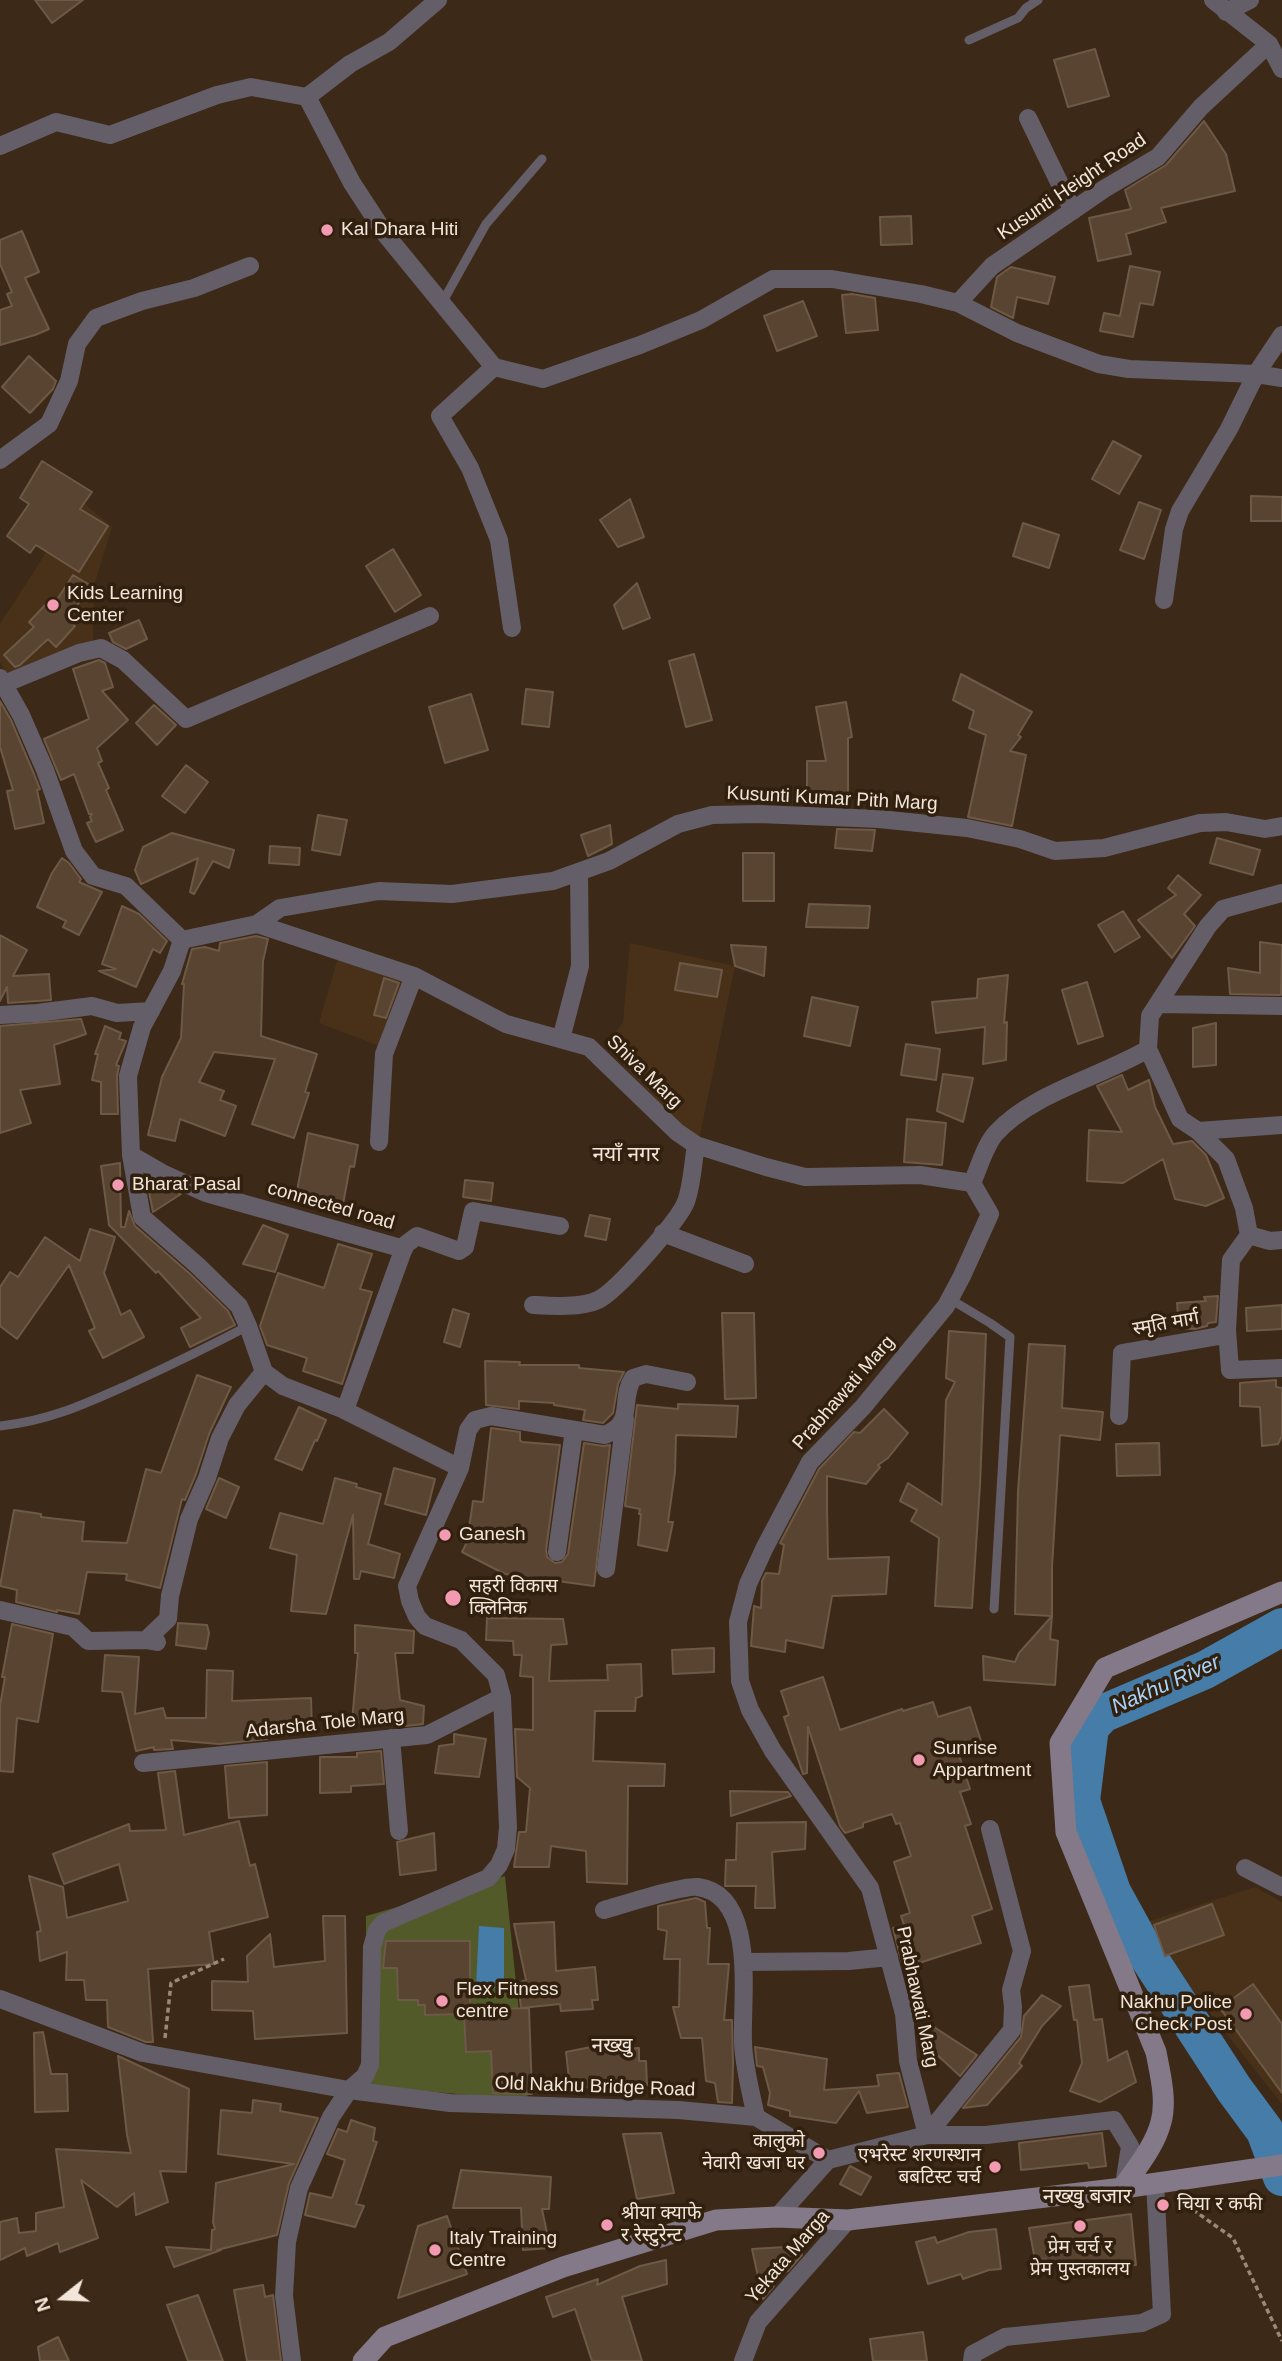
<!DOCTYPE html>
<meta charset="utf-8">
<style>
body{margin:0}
#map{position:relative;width:1282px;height:2361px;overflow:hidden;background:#3c2917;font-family:Helvetica,sans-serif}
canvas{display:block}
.north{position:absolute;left:28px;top:2263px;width:70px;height:70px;-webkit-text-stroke:5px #31200d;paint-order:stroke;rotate:252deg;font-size:19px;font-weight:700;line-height:28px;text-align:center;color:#f2e6db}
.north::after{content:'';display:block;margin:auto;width:24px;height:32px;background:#f2e6db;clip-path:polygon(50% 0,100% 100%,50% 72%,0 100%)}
</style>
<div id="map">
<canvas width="1282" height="2361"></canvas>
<div class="north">N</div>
</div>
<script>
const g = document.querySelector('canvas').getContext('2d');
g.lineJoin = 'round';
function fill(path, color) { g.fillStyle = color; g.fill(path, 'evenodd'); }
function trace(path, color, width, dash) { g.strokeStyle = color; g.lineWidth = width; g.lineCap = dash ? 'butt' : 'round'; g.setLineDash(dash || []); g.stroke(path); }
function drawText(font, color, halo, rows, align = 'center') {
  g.font = font + ' Helvetica,"Noto Sans Devanagari",sans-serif'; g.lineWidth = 7; g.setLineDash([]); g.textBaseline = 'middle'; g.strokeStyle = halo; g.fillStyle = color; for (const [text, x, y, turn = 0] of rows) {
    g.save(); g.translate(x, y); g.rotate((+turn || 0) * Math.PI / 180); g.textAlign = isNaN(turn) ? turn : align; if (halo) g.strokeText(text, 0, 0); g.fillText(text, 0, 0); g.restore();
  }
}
const built = new Path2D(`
 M80,500l32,27 -18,59 -1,56 -86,32 -7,-12v-38z
 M630,943l105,23 -36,174 -17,-13 -77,-81 18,-23z
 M339,954l71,26 -25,68 -66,-25z
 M1255,1887l27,15v202l-142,-180z`);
const green = new Path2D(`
 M505,1876l23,224 -163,-14 1,-170z`);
const water = new Path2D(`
 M479,1926l25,2v61l-28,-3z`);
const river = new Path2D(`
 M1282,1627l-77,43 -103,44 -12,13 -9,74 31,91 33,60 89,137 31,42 17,46`);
const building = new Path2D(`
 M35,0h48l-31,23z
 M1095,49l14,47 -41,11 -14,-47z
 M1204,121l22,33 9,37 -74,17 5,14 -40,12 5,20 -33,7 -9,-43 42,-9 -6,-19 41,-25z
 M911,216l1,28 -31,1 -1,-28z
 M22,231l17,41 -14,6 24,51 -14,6 -35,10v-35l12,-4 -5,-12 5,-2 -12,-28v-24z
 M1130,266l30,6 -7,33 -13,-2 -7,34 -33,-6 4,-18 16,3z
 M1011,267l44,10 -7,27 -31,-7 -4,21 -22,-11 6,-30z
 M852,294l23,4 3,32 -32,3 -4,-38z
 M803,301l14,35 -40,15 -13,-35z
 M29,356l27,25 -3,8 -23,24 -28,-26z
 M1113,441l28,15 -22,38 -27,-15z
 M42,461l50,31 -12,17 28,17 -29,46 -43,-27 -6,8 -23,-17 22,-32 -9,-6z
 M1251,496l31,1v24h-31z
 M630,499l14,38 -26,10 -18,-27z
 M1139,502l22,8 -17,49 -24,-9z
 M1023,523l36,12 -10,33 -36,-12z
 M393,549l28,46 -26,17 -29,-46z
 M73,575l17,10 -22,35 7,6 -19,21 -8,-8 -28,26 -5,2 -11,-12 30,-28 -5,-5 19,-20 5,4z
 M637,583l13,35 -27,11 -9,-24z
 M139,620l8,19 -21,10 -13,-7 -4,-9z
 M694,654l18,66 -26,7 -17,-66z
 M99,660l6,3 8,24 -11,4 26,29 -31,28 5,13 -4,2 11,25 -3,2 17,40 -27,12 -9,-19 5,-2 -2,-4 2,-3h-3l-15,-40 -13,6 -17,-41 45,-20 -16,-50z
 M961,674l71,38 -14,23 3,2 -11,14 16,4 -14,71 -44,-9 18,-82 -17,-7 5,-17 -21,-11z
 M526,689l27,3 -4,35 -27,-3z
 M471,694l17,56 -43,13 -16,-56z
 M0,701l11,19 23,54 6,15 -3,1 7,33 -29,6 -8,-38 6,-1 -13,-43z
 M846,702l6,35 -4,1v59h-41v-36h19l-10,-54z
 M154,705l22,20 -19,20 -21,-22z
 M186,765l22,17 -23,31 -23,-17z
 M318,815l29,5 -7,35 -28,-5z
 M610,825l2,19 -24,12 -7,-21z
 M837,829l38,1 -3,21 -37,-3z
 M172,833l62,17 -5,18 -16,-7 -19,33 -4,-2 8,-34 -57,26 -6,-14 8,-23z
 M1217,838l43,12 -7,25 -43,-12z
 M270,846l30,2 -1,17 -30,-2z
 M743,853h31v48h-31z
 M62,858l7,5 12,16 -2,3 23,10 -23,43 -16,-8 3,-6 -29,-14 15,-34z
 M1178,875l23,20 -17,19 11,12 -23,32 -34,-38 38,-25 -8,-7z
 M809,904l61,2 -2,22 -62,-1z
 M122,906l17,8 28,27 -7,12 -7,-4 -17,38 -37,-16 17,-2 -14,-5z
 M1123,911l17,26 -25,15 -17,-27z
 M0,935l27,15 -14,26 36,-2 2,26 -43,3 -1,-16 -7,14z
 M256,936l12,3 -5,22 -2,75 56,18 -12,38 4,1 -15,45 -42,-14 23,-65 -61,-7 -15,30 25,9 -4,9 16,6 -11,30 -45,-17 -5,22 -27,-6 14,-58 19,-39 3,-54h-2l10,-35 13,-2 14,4 1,-8z
 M1260,942l22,3 -1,50 -51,-1 -2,-26 32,5z
 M731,945l35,2 -2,29 -29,-10z
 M680,963l42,7 -5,27 -42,-7z
 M1008,975l-4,48 3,-1 -1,38 -23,4 2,-37 -49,6 -4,-31 45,-4 1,-19z
 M384,978l15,5 -13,35 -12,-3z
 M1087,982l16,54 -25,8 -16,-54z
 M812,997l46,10 -8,39 -46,-10z
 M81,1019l5,15 -32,11 6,39 -40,6 11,33 -31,10v-107z
 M1216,1023v42l-23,2v-39z
 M105,1026l16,7 -2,6 7,2 -10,24 3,1 -2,10 1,38h-17v-32l-9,-2 6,-26h-3z
 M906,1044l34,5 -4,31 -35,-5z
 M943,1074l30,4 -10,44 -26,-11z
 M1122,1075l6,15 21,-10 6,27 18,37 19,-3 14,14 18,43 -18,8 -31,-7 -12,-40 -40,24 -36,-2 2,-51 33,2 -25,-46z
 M907,1119l39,4 -4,42 -38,-3z
 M308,1133l50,12 -4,22 -4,-1 -8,44 -47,-9z
 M120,1163l1,64h4l4,-16 6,15 54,47 39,38 7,14 -45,22 -9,-19 20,-10 -43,-47 -2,2 -47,-48 -8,-59z
 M146,1177l13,7 22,10 -28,18z
 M465,1180l28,3 -2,18 -28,-4z
 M590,1215l20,4 -4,21 -21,-4z
 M263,1225l25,10 -13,37 -32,-8z
 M90,1229l25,8 -11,36 17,42 9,-5 14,27 -41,21 -14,-27 6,-3 -26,-63 -52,74 -17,-13v-39l10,-15 8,5 27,-40 35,24z
 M338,1244l34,10 -12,35 12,3 -30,92 -39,-13 4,-13 -40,-13 -7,-19 18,-53 46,15z
 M1218,1296l-2,26 -8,1 -1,3 -12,3 -16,-1 -2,-25 29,-2 -2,-4z
 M1282,1305v24l-35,2 -1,-23z
 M453,1309l16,5 -9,33 -16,-5z
 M722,1313h32l2,85 -31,1z
 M949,1331l37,3 -6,151 -8,123 -37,-2 4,-68 -28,-17 6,-11 -17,-9 8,-18 34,22 4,-105 9,-18 -9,-4z
 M1029,1344l36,2 -3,62 41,4 -3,28 -40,-5 -8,132v49l-37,-2 3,-123z
 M485,1361l35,1 -1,3h60v3l45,4 -6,12 -5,29 -10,10 -20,-3 2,-10 -31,-5v-2l-35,-2v8l-33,-4z
 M197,1375l34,12 -22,47 -13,40 -11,26 -3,-1 -22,89 -34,-8 1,-6 -40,-2 -8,42 -22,-4v2l-41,-10 1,-12 -17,-4 14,-76 27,4v3l43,5 -2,19 45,2 19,-74 15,4z
 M1276,1380v7l6,1v48l-4,8 -16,2 -2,-39 -20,-1v-23z
 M678,1404l60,2 -2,31 -60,-2 -1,37 -7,50h5l-6,29 -29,-6 3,-31h-2l1,-5 -15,-3 12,-101 41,4z
 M299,1407l27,13 -9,21 -2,-1 -13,30 -27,-11z
 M884,1409l24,24 -20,25 -10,7 2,2 -14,17 -39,-8v32l1,51 61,-2 -3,37 -54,2 -9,52 -37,-8 -1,12 -34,-6 3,-40 7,2 1,-27 4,-8 13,1 5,-29 -4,-2 39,-74 35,-37 6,1z
 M491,1428l29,4v8l2,2 38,3 -14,105 1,7 8,6 7,-1 6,-8 16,-111 19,3 7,-1 -16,141 -89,-12 -43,-22 5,-10 6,-41 10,1z
 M1159,1443l1,32 -43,1 -1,-32z
 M394,1468l41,11 -9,36 -41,-11z
 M219,1478l20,9 -13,31 -20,-9z
 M335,1478l22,6 -1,3 25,7 -13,50 32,10 -6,24 -33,-7 -2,8h-5l-1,-64 -27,99 -35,-3 6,-56 -27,-7 10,-35 43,11z
 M1052,1616l-2,23 8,2 -3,44 -71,-5 -1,-24 32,6 4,-9z
 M487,1618l76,1 4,25 -16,1 -2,36 59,-1 -1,-15 34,-1 1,32 -6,2 -1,13h-40l-2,50 72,3 -1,22h-36l-1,98 -40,-2 -1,-31 -35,-5 -2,21h-35l5,-35h7l4,-44 -13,-11 -2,-48 18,1v-53l-13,-1 2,-21h-8l-1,-14 -27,-1z
 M178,1623l29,2 2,8 -3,16 -30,-4z
 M12,1624l41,10 -15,88 -21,-4 -4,54 -13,-1v-65l5,-29h-3z
 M355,1625l59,6 -1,22h-18l5,47 24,6 -1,18 -17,2 -54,-4 6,-69h-3z
 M714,1648v24l-41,2 -1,-24z
 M105,1655l34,2 -4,57 28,-6 3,10h40l1,-48 26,1 -1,30 79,-3 1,35 -45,3v3l-48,5 -48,-4 2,9 -19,1v-3l-18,4 -14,-59 -20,-1z
 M823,1677l17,53 62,-21 1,2 30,-9 5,15 32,-10 11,34 -24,8 13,40 -10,3 11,32 -6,2 27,83 -20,7 9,27 -62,20 -1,-4 -16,5 -9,-36 11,-3 -3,-9 9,-3 -16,-51 17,-6 -11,-33 -4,1 -4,-10 -29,9v4l-18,6 -5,-7 -32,-99 -1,46 -4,1 -19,-57 5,-2 -8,-24z
 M454,1734l32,5 -7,38 -44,-4 4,-27 15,-2z
 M381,1751l3,33 -33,2v6l-31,1v-36h37v-4z
 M267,1762v53l-38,3 -4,-52z
 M175,1771l9,64 55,-14 11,45 5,-2 13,53 -59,15 5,32 -66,5 5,73h-7l-38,-15 -1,-27h-21l-2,-20h-18l1,-28 -27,9 -3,-29 4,-1 -12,-55 34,11 4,31 61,-17 -9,-37 -55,20 -11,-30 76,-30 1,7 36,-1 -8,-57z
 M730,1791l58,1 3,4 -60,20z
 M806,1822l-1,27 -33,3 3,56h-20l1,-22h-31l1,-26h10l1,-37z
 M434,1833l2,37 -36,5 -3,-33z
 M696,1898l9,4 2,26h3l-2,36h21l-5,56h8l1,43 -1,40 -14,-1 -3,-19 -9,-2 -4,-43h-21l-8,-31h6l1,-48h-16l3,-28 -9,-2v-23z
 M1212,1904l12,31 -59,21 -11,-31z
 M323,1916h22l2,117 -92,6 -2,-28 -41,-1v-29l36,1 -1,-26 23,-22 4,33 51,-6z
 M554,1922l2,49 39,-4 3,33h-6l1,9 -32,2 -1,-7 -39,4 -3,-25 8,-3 -12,-56z
 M386,1941h84v69l59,-2 3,86 -39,-1 -2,-42 -25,1 -2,-38 -39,1v-10h-7v-5h-20l-1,-32h-14z
 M1253,1984l29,40v69l-62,-85z
 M1089,1985l5,35 8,-1 6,42 19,-10 9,31 -36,20 -30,-11 12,-28 -5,-43h-3l-5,-33z
 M1042,1995l19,11 -19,20 -23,37 3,3 -35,39 -24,3 58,-71 3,-21z
 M934,2027l43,28 -17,21 -39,-36z
 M43,2032l8,42h16l1,37 -33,1 -1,-79z
 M596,2046v4l43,-2v13h7l1,24 -23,3v-2l-54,2 -4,-36z
 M755,2047l72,12 -3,31 55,-4 -2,-11 22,-2 9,34 -41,6 -8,-22 -23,32 -46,-7v-5l-22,-6 2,-12 -7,-26 -6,-1z
 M118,2056l71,33 -3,83 -26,-1 8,31 -32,13 -2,-22 -17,14 -36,-27 17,58 -38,14 -2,-9 -31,13 -2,-8 -25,12v-38l17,-4 2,15 17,-2v-18l28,-6 -8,-58 75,4 -4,-18z
 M253,2100l28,4 -1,7 38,7 -29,65 -12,52 -60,15h4l-47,17 -8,-20 45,3 1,-20 3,-1 -2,-7 3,-39 78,-19 -76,-10 3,-44 31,3z
 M351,2120l24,8 -2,13 4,1 -21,62 8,2 -9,21 -50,-12 5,-22 22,5 13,-38 -18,-6 11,-25 9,3z
 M661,2133l13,60 -37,6 -14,-65z
 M1102,2133l4,33 -17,2 -1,-5 -67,7 -2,-27z
 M850,2166l21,11 -10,18 -21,-11z
 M461,2170l90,7 -2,32h-7l8,39 -27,2 -2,-42h-68z
 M1131,2214l5,51 -47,7v-3l-15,2 -1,-10 -26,3 -1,-5 -11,1 -6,-32z
 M447,2216l20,58 -69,24 20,-72z
 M996,2229l5,40 -12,1 -26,9 -2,-5 -33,10 -12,-42 19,-5 2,6 32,-11z
 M802,2246v9l-14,16 -15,5 1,10 -11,13 -11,-50z
 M666,2260l1,24 -45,13 20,64h-50l-17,-52 -22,8 -7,-20 52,-18 -1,6 43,-19z
 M263,2285l2,12 8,-2 8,66h-34l-13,-71z
 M198,2295l25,66h-35l-21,-56z
 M923,2332l4,29h-54l-3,-22z
 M58,2337l11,24h-29l-2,-14z`);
const path = new Path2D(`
 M165,2038l6,-55 53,-24
 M1179,2200l54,38 49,103`);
const lane = new Path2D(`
 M969,40l49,-22 8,-10 12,-8
 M442,303l44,-79 56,-65
 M950,1299l40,24 20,14 -16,272
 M0,1426c50,-5 87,-23 132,-43 39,-18 78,-37 116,-57`);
const street = new Path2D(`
 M1213,0l56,44 13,25
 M1226,12l24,-12
 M307,97l43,-33 39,-22 49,-42
 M1028,118l45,93
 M0,146l56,-24 54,13 107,-40 34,-8 56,10 45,86 34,52 108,132 49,12 97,-34 61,-25 72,-41h59l89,15 37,9 59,30 82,31 30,5 127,5 26,4
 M958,303l34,-37 112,-77 54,-32 43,-50 68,-63
 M494,367l-54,49 30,52 29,72 13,88
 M0,460l49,-36 20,-43 8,-37 19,-26 46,-17 52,-13 56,-22
 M1164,600l10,-71 6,-18 49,-82 27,-55 26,-39
 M0,678l21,37 24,55 29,81 19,25 33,10 56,54 75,-16 23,-16 99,-17 73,3 101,-13 56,-20 69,-37 34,-9 47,-1 120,5 88,9 53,11 35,12 49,-3 96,-25 26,-1 39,7 17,-3
 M4,684l75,-31 22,-5 22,12 63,59 244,-103
 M257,924l157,52 92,48 83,23 88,85 19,13 70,22 39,10 115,-2 52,8
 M182,940l-10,31 -30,56 -14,49 3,79 11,62 55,48 42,41 9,20 16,46 19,14 57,22 120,60
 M1158,1004l124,2
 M0,1015l37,-2 55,-7 25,7 34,-2
 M561,1039l19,-73 -1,-94
 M1148,1049l32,70 18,12 84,-6
 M379,1142l5,-88 30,-78
 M131,1155l33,19 42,19 198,56
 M663,1233l82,31
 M1249,1235l21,6 12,-1
 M533,1305c18,1 48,3 65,-5 19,-9 78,-77 87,-96 7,-15 8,-43 11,-59
 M1227,1330l3,40 52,-2
 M345,1410l60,-165 12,-9 42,15 6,-4 8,-36 87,15
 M1119,1416l3,-63 97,-17 8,-6 4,-70 18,-25 -5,-27 -18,-49 -28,-28
 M557,1552l17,-122
 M606,1569l19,-150
 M0,1610l73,17 15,14 58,-1 11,2
 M146,1640l22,-21 2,-23 19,-77 18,-41 13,-40 17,-33 27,-33
 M391,1738l8,93
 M143,1763l284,-28 75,-38
 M1245,1868l37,19
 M604,1910c18,-5 79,-25 94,-23 60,8 43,113 45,156 1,24 8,50 13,74
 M743,1962l106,-1 40,-4
 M0,1999l143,54 206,37 101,13 228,7 78,7 72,43 99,-25h59l128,-15 16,26 -6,39
 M927,2135l-19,-74 -4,-47 -34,-126 -97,-137 -23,-41 -10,-29 -2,-59 10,-38 17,-37 45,-85 53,-55 83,-101 16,-30 28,-62 -18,-31c7,-15 13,-38 24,-50 36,-40 105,-56 152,-84l2,-33 58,-90 15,-17 59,-16
 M927,2135l85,-105 1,-23 -2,-17 11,-39 -32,-122
 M777,2217l51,-57
 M292,2361l-8,-65 3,-54 12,-54 32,-71 18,-27 16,-14 5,-11 2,-118 5,-17 6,-7 105,-45 11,-13 7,-16 2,-22 -6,-130 -6,-22 -35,-35 -36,-14 -8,-9 -7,-16 -3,-15 53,-118 8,-38 7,-10 16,-4 114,19c31,-13 14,-34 28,-57l13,-4 41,8
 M743,2361l15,-39 90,-102
 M972,2361l1,-7 32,-17 137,-14 20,-9 -7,-131`);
const secondary = new Path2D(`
 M1123,2188c13,-20 32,-42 38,-66 6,-22 -1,-49 -5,-70l-90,-220 -6,-89 45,-75 177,-76
 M363,2361l22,-24 178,-70 153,-47 61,-3 71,3 275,-32 159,-23`);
const markers = [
 [327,230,7,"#f19ab1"],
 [53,605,7,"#f19ab1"],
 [118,1185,7,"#f19ab1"],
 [445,1535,7,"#f19ab1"],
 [453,1598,9,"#f19ab1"],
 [919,1760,7,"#f19ab1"],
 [442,2001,7,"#f19ab1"],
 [1246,2014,7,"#f19ab1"],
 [819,2153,7,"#f19ab1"],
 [995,2167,7,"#f19ab1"],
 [1163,2205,7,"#f19ab1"],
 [607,2225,7,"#f19ab1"],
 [1080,2226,7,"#f19ab1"],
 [435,2250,7,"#f19ab1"]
];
const streetNames = [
 ["Kusunti Height Road",1072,187,-34],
 ["Kusunti Kumar Pith Marg",832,799,3],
 ["Shiva Marg",644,1072,44],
 ["connected road",331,1206,16],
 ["स्मृति मार्ग",1166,1324,-10],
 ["Prabhawati Marg",844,1393,-49],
 ["Adarsha Tole Marg",325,1724,-6],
 ["Prabhawati Marg",917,1997,78],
 ["Old Nakhu Bridge Road",595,2087,2],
 ["Yekata Marga",788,2257,-49]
];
const poiNames = [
 ["Kal Dhara Hiti",341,230],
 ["Kids Learning",67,594],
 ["Center",67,616],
 ["Bharat Pasal",132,1185],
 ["Ganesh",459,1535],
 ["सहरी विकास",469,1587],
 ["क्लिनिक",469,1609],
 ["Sunrise",933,1749],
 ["Appartment",933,1771],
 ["Flex Fitness",456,1990],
 ["centre",456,2012],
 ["Nakhu Police",1232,2003,"right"],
 ["Check Post",1232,2025,"right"],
 ["कालुको",805,2142,"right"],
 ["नेवारी खजा घर",805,2164,"right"],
 ["एभरेस्ट शरणस्थान",981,2156,"right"],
 ["बबटिस्ट चर्च",981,2178,"right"],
 ["चिया र कफी",1177,2205],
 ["श्रीया क्याफे",621,2214],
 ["र रेस्टुरेन्ट",621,2236],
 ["Italy Training",449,2239],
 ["Centre",449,2261],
 ["प्रेम चर्च र",1080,2248,"center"],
 ["प्रेम पुस्तकालय",1080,2270,"center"]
];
const neighbourhoodNames = [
 ["नयाँ नगर",626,1155],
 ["नख्खु",612,2046],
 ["नख्खु बजार",1087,2197]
];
const waterNames = [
 ["Nakhu River",1166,1685,-24]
];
fill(built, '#493119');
fill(green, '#525a2a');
fill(water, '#467ca8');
trace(river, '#467ca8', 38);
fill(building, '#584431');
trace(building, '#6d5945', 2);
trace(path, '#99897b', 3.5, [5, 3.5]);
trace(lane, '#645e68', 9);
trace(street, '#645e68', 18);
trace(secondary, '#837989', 21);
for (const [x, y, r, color] of markers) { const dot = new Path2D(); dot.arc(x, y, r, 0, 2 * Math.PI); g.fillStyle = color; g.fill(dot); trace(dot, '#31200d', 2.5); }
drawText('19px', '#f2e6db', '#31200d', streetNames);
drawText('19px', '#f2e6db', '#31200d', poiNames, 'left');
drawText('21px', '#f2e6db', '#31200d', neighbourhoodNames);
drawText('italic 21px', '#a8d4fb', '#31200d', waterNames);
</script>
